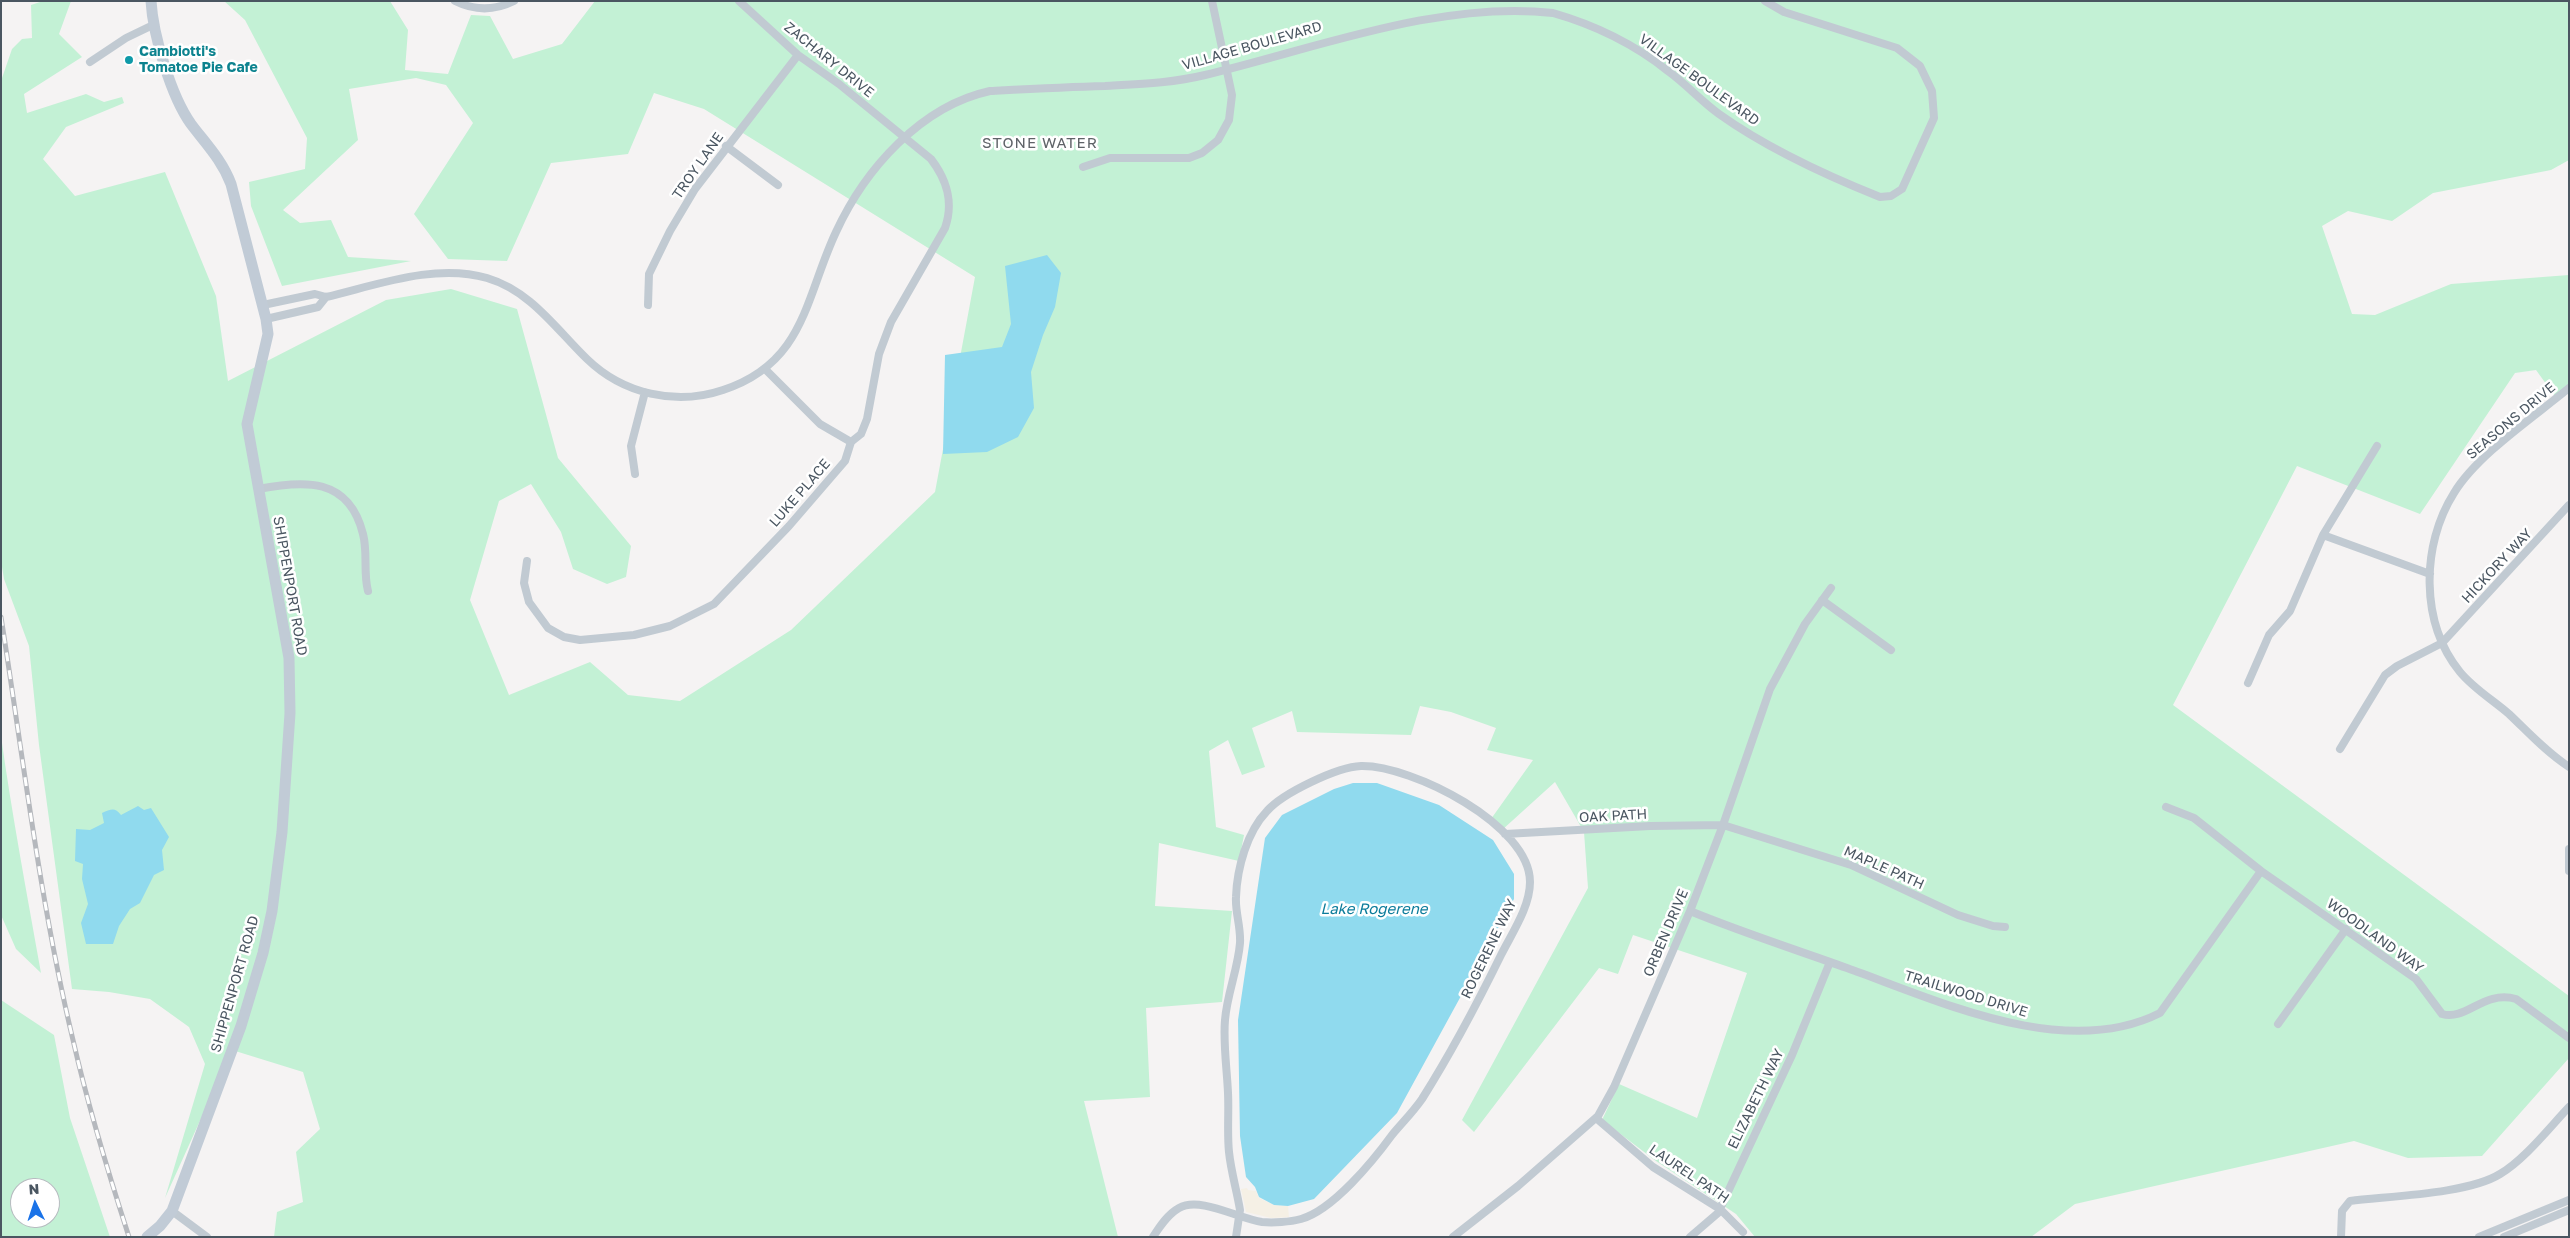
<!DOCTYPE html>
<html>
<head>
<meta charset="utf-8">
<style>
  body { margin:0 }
  #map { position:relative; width:2570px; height:1238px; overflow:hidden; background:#f5f3f3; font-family:"Golos Text",sans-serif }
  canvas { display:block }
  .frame { position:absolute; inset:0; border:2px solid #4a5661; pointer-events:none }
  .north { position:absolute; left:10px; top:1178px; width:50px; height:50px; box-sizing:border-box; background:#fff; border:1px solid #b7bbc0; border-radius:50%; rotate:356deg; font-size:14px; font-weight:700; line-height:20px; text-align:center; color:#4a5661 }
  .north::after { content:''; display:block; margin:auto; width:18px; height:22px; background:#1a73e8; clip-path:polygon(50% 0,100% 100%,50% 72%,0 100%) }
</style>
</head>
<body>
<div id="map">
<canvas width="2570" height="1238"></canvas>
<div class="frame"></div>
<div class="north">N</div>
</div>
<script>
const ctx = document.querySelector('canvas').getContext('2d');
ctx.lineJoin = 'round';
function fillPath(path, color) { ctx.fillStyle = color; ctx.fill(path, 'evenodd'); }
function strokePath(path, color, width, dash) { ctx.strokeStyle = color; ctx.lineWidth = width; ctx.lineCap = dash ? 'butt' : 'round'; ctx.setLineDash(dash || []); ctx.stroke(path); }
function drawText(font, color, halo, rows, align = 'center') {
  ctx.font = font + ' "Golos Text",sans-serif'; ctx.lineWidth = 5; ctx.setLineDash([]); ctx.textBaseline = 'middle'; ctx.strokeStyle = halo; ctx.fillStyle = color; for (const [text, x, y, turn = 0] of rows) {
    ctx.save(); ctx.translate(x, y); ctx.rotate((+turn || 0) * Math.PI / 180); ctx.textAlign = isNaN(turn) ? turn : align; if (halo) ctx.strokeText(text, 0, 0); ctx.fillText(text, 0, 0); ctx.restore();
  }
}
fillPath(new Path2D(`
  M 43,1 L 71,1 L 59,34 L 82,57 L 24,94 L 27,113 L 86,94 L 104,102 L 122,97 L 124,103 L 66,127 L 43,159 L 75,196 L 165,172 L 216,296 L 228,381 L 386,300 L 451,289 L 517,309 L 558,458 L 631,546 L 626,577 L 607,584 L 573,569 L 561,532 L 531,484 L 499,501 L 470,600 L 509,695 L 590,662 L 628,695 L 680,701 L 791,630 L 935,492 L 975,277 L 704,109 L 654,93 L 628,154 L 551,163 L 507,261 L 448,259 L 414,214 L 473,123 L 446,85 L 416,78 L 349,89 L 358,140 L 283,210 L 300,223 L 331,220 L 348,257 L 411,261 L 282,286 L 251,206 L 249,182 L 305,169 L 307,138 L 245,20 L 224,1 L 390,1 L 408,30 L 405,70 L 448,74 L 471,15 L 490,16 L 513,59 L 562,44 L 595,1 L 2569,1 L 2569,160 L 2551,170 L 2433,193 L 2392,221 L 2348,211 L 2322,226 L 2352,314 L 2375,315 L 2451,284 L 2569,275 L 2569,390 L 2557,399 L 2536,370 L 2515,373 L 2420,514 L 2297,466 L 2173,705 L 2569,996 L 2569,1058 L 2482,1156 L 2408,1158 L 2354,1141 L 2075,1204 L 2031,1237 L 1755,1237 L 1736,1214 L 1656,1161 L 1602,1120 L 1619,1084 L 1697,1118 L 1747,973 L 1633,935 L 1618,974 L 1599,968 L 1474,1132 L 1462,1120 L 1588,888 L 1584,832 L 1555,782 L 1502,830 L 1491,819 L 1533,760 L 1487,750 L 1496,728 L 1451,712 L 1420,706 L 1411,735 L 1297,732 L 1292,711 L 1252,728 L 1265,767 L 1242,775 L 1228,740 L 1209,751 L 1216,827 L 1244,835 L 1239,861 L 1159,843 L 1155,906 L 1232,911 L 1222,1002 L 1146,1008 L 1150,1097 L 1084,1101 L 1118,1237 L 274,1237 L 277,1212 L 303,1202 L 296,1152 L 320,1129 L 303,1072 L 232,1050 L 165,1198 L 205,1064 L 189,1027 L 150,999 L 109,992 L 72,989 L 39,745 L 29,646 L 4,579 L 1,561 L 1,81 L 12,49 L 22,39 L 32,38 L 31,5 Z
  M 1,736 C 12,815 27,894 41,973 L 16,949 L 1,915 Z
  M 1,1000 L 54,1035 L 70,1118 L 110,1237 L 1,1237 ZM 20,1188 L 50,1188 L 50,1218 L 20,1218 Z`), '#c3f1d5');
fillPath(new Path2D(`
  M 1247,1188 L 1248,1190 L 1256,1191 L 1259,1198 L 1274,1205 L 1288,1206 L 1289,1217 L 1271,1218 L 1246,1212 L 1241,1189 Z`), '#f5f0e5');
fillPath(new Path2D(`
  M 1047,255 L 1061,273 L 1055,307 L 1043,335 L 1031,372 L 1034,408 L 1018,437 L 987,452 L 943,454 L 945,355 L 1002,347 L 1011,324 L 1005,266 Z
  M 1353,783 L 1377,783 L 1439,805 L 1493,840 L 1514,874 L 1514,899 L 1397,1113 L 1314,1199 L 1288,1206 L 1274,1205 L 1259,1197 L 1255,1187 L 1246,1177 L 1240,1136 L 1238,1020 L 1265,838 L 1282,815 L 1334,789 Z
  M 138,806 L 144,810 L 151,808 L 169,837 L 162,850 L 164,870 L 154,875 L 140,903 L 130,909 L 119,926 L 113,944 L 86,944 L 81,923 L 88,904 L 82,879 L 83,864 L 75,861 L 76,829 L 90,830 L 104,823 L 102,813 C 111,809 115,807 121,815 Z`), '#90daee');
strokePath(new Path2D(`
  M 455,1 C 475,11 494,11 514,1
  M 90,62 L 126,38 L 155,24
  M 726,146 L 778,185
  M 1083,167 L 1110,158 L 1189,158 L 1202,153 L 1218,140 L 1229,120 L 1232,95 L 1212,1
  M 263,305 L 315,294 L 326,297 C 377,285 435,263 487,278 C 531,291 556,329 587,359 C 623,394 676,406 723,390 C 805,363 805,298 836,232 C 865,169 921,106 990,91 C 1029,89 1067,87 1105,86 C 1139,84 1172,83 1205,75 C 1314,49 1440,0 1553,13 C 1595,25 1634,44 1668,71 C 1686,84 1701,101 1719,114 C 1768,149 1825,175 1880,197 L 1891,196 L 1902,189 L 1934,118 L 1932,91 L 1920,66 L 1897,48 L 1784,12 L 1765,1
  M 648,305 L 649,274 L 670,231 L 695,189 L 798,55
  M 266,319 L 318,307 L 326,297
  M 765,369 L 820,424 L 851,442
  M 2569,388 C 2534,417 2477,455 2454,493 C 2421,545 2420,623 2460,672 C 2474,689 2493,700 2509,714 C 2528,732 2546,752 2569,767
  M 635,474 L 631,446 L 645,392
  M 258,489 C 304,480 349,477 363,534 C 368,553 363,572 368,591
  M 2323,535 L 2430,574
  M 527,561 L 524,583 L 529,602 L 548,628 L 564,637 L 580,640 L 634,635 L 670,626 L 714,604 L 789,526 L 845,461 L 851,442 L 861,434 L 867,419 L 879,354 L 891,322 L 945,228 C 954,202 947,180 931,159 L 839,84 L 798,55 L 739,1
  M 1822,600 L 1891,650
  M 2248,683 L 2269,635 L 2290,611 L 2323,535 L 2377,446
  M 2340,749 L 2385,675 L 2397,666 L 2442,643 L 2569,505
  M 2166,807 L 2194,818 L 2261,871 L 2416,979 L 2442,1014 C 2467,1021 2483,990 2516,999 L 2569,1038
  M 1505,834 L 1650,826 L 1723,825 L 1851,865 L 1958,915 L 1993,926 L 2005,927
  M 2569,849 L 2569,871
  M 1690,911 C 1741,932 1794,949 1847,968 C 1939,1001 2065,1061 2160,1013 L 2261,871
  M 2278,1024 L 2346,929
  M 1596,1118 L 1653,1167 L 1720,1209 L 1743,1232
  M 172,1211 L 207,1237
  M 1153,1237 C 1160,1226 1168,1214 1179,1208 C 1200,1196 1239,1219 1262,1222 C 1273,1223 1290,1222 1301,1219 C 1333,1210 1373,1161 1392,1135 C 1402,1123 1413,1112 1422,1099 C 1451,1053 1477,1004 1501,955 C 1512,933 1530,907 1530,882 C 1530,825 1412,765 1361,766 C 1337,767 1283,793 1267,811 C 1247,832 1237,868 1236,897 C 1235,912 1241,927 1240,943 C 1238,969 1227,994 1225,1020 C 1223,1044 1227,1069 1228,1093 C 1229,1112 1227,1133 1229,1152 C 1231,1172 1237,1191 1240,1210 L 1236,1237
  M 1453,1237 L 1518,1186 L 1598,1116 L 1614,1087 L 1690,911 L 1723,825 L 1770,689 L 1805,624 L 1831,588
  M 1690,1237 L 1718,1213 L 1792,1055 L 1830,962
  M 2341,1237 L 2342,1211 L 2350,1201 C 2390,1196 2468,1194 2500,1174 C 2525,1159 2549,1128 2569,1107
  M 2479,1237 L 2569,1200
  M 2504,1237 L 2569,1210`), '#c1cad2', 8);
strokePath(new Path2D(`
  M 147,1237 L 160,1226 L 172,1211 L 241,1026 L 263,953 L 272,911 L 282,832 L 290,713 L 289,658 L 247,424 L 268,334 L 266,319 L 231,184 C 222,160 206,144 191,124 C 171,96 153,35 151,1`), '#c1cbd6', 11);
const rail = new Path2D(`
  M 1,617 C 23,757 40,902 73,1040 C 88,1106 108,1172 129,1237`);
strokePath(rail, '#b5b8bd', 5);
strokePath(rail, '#fff', 3, [9]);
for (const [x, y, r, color] of [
  [129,60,5,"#0f9aa8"]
]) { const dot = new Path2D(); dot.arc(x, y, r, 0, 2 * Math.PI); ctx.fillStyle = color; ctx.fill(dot); strokePath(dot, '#fff', 2); }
drawText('14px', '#4a5661', '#fff', [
  ["VILLAGE BOULEVARD",1252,46,-16],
  ["ZACHARY DRIVE",829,60,39],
  ["VILLAGE BOULEVARD",1699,80,36],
  ["TROY LANE",698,166,-55],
  ["SEASONS DRIVE",2511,421,-40],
  ["LUKE PLACE",800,493,-49],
  ["HICKORY WAY",2497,566,-47],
  ["SHIPPENPORT ROAD",290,586,80],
  ["OAK PATH",1613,816,-3],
  ["MAPLE PATH",1884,868,24],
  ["ORBEN DRIVE",1666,933,-67],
  ["WOODLAND WAY",2375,936,36],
  ["ROGERENE WAY",1489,949,-64],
  ["SHIPPENPORT ROAD",235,984,-74],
  ["TRAILWOOD DRIVE",1966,994,17],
  ["ELIZABETH WAY",1756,1099,-64],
  ["LAUREL PATH",1689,1174,34]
]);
drawText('bold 14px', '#0d838f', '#fff', [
  ["Cambiotti's",139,52],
  ["Tomatoe Pie Cafe",139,68]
], 'left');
ctx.letterSpacing = '1px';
drawText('15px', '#5f6368', '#fff', [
  ["STONE WATER",1040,143]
]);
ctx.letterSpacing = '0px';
drawText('italic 15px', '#0c7c9b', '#fff', [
  ["Lake Rogerene",1374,909]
]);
</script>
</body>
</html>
